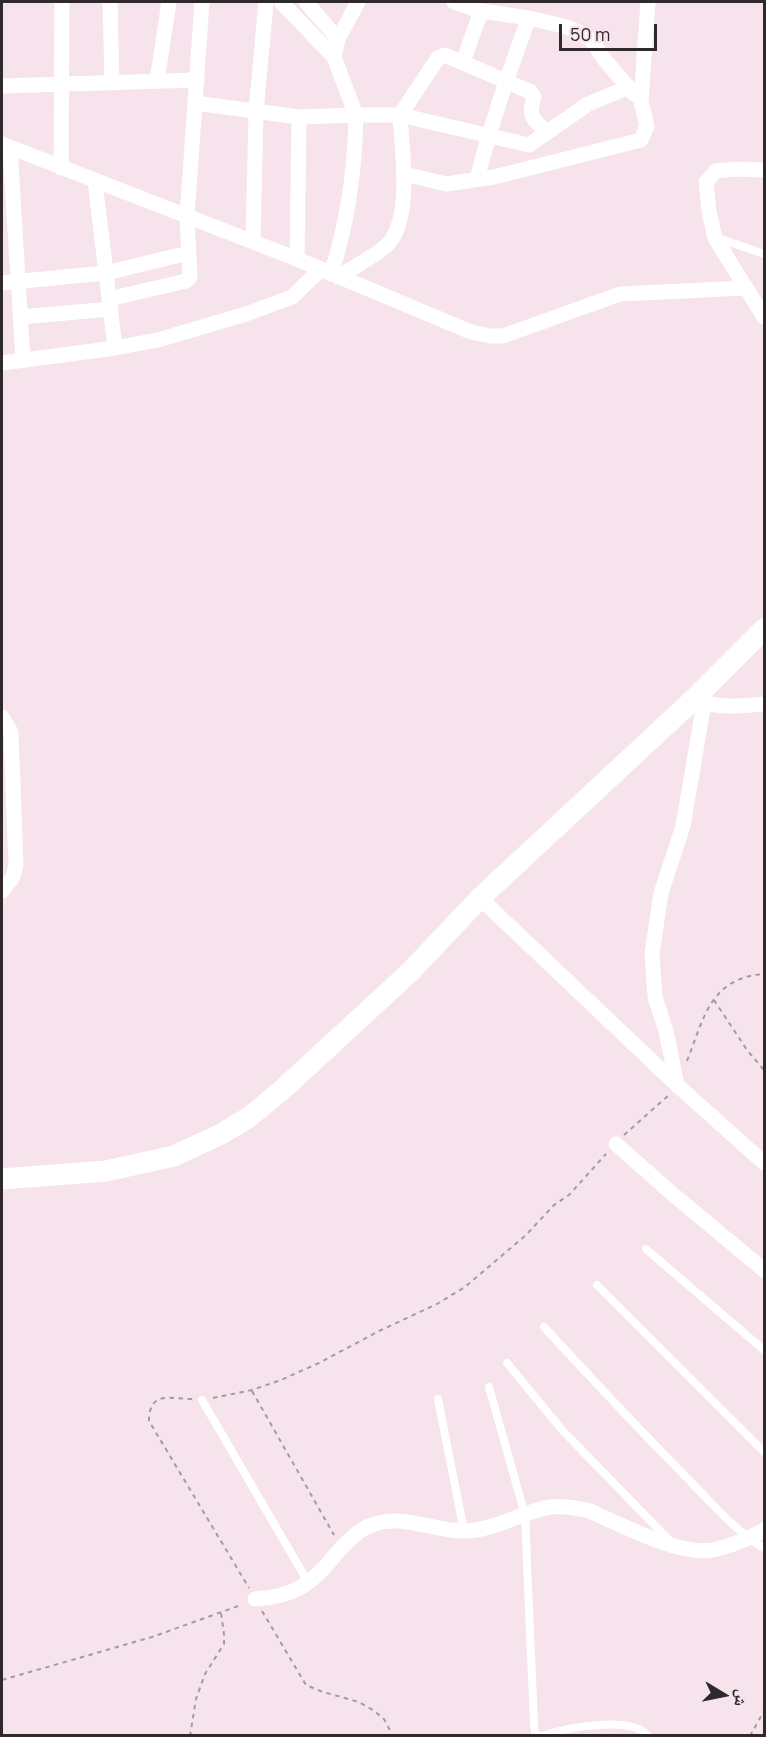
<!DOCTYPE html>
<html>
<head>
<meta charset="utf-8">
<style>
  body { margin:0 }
  #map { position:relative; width:766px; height:1737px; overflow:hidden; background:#f6e3ec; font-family:Manrope,"Noto Naskh Arabic",sans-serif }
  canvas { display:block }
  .frame { position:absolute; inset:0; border:3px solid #2f282c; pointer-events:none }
  .north { position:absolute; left:694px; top:1665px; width:60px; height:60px; -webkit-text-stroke:4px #f6e3ec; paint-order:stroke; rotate:100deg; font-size:16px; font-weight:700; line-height:24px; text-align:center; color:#2f282c }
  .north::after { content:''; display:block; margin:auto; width:21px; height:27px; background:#2f282c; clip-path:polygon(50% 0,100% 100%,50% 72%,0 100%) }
  .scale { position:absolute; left:559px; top:24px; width:98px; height:27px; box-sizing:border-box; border:3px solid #2f282c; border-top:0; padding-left:8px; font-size:18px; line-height:21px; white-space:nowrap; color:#2f282c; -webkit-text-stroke:4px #f6e3ec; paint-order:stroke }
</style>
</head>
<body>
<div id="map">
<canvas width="766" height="1737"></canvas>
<div class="frame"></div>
<div class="north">ش</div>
<div class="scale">50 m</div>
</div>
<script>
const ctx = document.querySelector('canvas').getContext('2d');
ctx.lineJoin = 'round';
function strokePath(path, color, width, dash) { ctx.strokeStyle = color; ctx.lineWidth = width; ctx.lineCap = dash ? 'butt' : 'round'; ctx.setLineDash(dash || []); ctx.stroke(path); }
strokePath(new Path2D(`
  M 714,1000 L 747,1050 L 764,1070
  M 687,1061 C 704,1018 710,978 764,974
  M 624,1135 L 669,1095
  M 252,1391 L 334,1535
  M 213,1398 L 252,1390 L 281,1380 L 319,1363 L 379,1331 L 437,1304 L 465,1287 L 526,1235 L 554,1205 L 569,1195 L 606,1154
  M 192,1399 C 171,1399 149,1390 149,1421 L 249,1588
  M 262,1611 L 306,1685 L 323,1692 L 359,1702 L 373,1710 L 384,1719 L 393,1736
  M 2,1680 L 152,1637 L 241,1605
  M 190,1736 L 196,1699 L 205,1674 L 224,1644 L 224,1634 L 221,1613
  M 750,1736 L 764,1711`), '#a799a0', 2, [4.5, 4.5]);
strokePath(new Path2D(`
  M 718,238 L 764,254
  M 646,1249 L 764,1350
  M 597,1285 L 764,1452
  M 544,1327 C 591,1378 638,1428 686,1477 C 711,1502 735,1531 764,1548
  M 507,1363 L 563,1431 L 670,1541
  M 489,1387 L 525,1515 L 534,1725 L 536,1736
  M 438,1399 L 464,1531
  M 202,1400 L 308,1582
  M 541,1736 C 565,1728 631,1715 648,1736`), '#fff', 8);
strokePath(new Path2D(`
  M 110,2 L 112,83
  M 281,2 L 334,57 L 356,115 L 400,115 C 402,149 412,216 389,243 C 379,254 352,268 338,277
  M 306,2 L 338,39 L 334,57
  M 454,2 L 481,11 L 529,18 L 567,27 L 583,34 L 592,41 L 604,59 L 634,94
  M 338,39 L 358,2
  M 463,62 L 481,11
  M 157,81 L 169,2
  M 2,86 L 197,80
  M 195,103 L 299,117 L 356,115 C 355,169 348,222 331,274
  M 547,132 C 532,118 528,117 534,97 L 531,92 L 445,55 L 438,58 L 400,115 L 529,145 L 588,104 L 627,88
  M 2,144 L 297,259 L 471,332 L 490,336 L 503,336 L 620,294 L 746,288 L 764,317
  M 10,148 L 23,360
  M 61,168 L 62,2
  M 405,174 L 446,184 L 494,177 L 641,140 L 647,126 L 641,101 L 648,2
  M 477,179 C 491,124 509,71 529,18
  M 253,242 L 256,112 L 266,2
  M 297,259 L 299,117
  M 2,283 L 106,273 L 188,253
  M 746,288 L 715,238 L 709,211 L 706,182 L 716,171 L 736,169 L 764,170
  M 109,299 L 186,281 L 190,277 L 187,217 L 202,2
  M 21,317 L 111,309
  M 115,348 L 158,340 L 246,314 L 292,297 L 320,270
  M 2,363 L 115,348 L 95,181
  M 697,700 C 718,709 742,706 764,704
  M 2,717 L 11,732 L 16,865 L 13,877 L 2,891
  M 480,898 L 677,1085 L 764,1163
  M 677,1085 L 666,1031 L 655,997 L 652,954 L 661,893 L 683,826 L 704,703
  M 616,1144 L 669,1191 L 764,1270
  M 255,1599 C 294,1597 312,1584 336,1554 C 344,1545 356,1532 367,1527 C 400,1511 432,1532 466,1531 C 496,1530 521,1512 550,1507 C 562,1505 575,1508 587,1510 C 621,1524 677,1556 713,1550 C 731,1546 748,1539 764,1530`), '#fff', 15);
strokePath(new Path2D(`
  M 2,1179 L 106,1171 L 174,1156 L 221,1134 L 248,1118 L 282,1090 L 410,972 L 480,898 L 694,699 L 764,629`), '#fff', 21);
</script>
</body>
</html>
